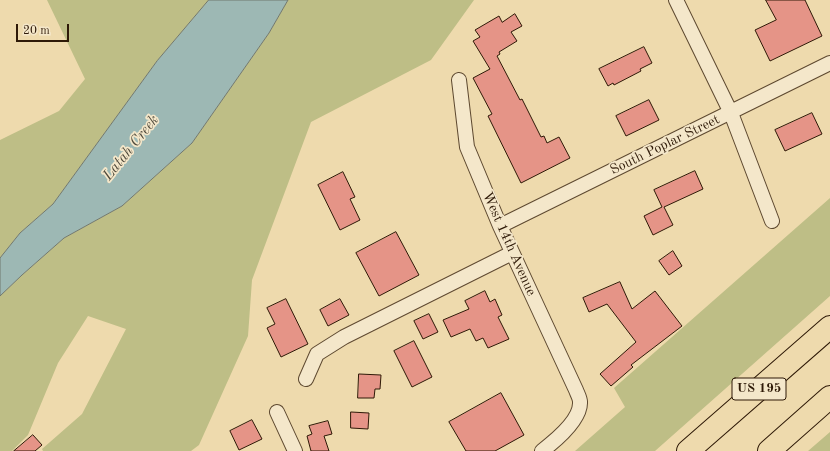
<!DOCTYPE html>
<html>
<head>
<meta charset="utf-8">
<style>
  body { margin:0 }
  #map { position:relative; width:830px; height:451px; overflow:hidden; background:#eedaad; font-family:"Old Standard TT",serif }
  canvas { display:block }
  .scale { position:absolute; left:16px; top:24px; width:53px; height:18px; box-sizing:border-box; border:2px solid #2e1907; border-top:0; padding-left:5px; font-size:12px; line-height:14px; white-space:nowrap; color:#2e1907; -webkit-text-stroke:3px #f4e7ca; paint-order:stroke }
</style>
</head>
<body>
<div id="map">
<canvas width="830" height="451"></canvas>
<div class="scale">20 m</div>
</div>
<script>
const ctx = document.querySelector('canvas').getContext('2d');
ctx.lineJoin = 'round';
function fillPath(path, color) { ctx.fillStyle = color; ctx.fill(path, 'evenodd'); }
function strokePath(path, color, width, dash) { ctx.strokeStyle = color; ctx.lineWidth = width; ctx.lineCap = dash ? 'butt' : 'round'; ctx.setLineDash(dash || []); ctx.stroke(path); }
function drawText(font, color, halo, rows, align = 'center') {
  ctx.font = font + ' "Old Standard TT",serif'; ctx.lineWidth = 3.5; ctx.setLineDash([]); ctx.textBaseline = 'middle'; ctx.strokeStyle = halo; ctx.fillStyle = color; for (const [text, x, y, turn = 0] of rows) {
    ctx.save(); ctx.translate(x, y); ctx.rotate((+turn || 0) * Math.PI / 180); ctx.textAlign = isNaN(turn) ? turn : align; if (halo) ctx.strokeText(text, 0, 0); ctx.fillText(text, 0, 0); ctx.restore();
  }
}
fillPath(new Path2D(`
  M 47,0 L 209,0 L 157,61 L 53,204 L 20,233 L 0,258 L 0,140 L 59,111 L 85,79 Z
  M 288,0 L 474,0 L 431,60 L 311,122 L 252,280 L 248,336 L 199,445 L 191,451 L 43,451 L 42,449 L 82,414 L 126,329 L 88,316 L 58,363 L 28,435 L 12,451 L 0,451 L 0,296 L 22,275 L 64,238 L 122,206 L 192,143 L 269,33 Z
  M 830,198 L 830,296 L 655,451 L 575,451 L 625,407 L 614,388 Z
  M 830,432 L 830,451 L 808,451 Z`), '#bebe86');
const water = new Path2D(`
  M 209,0 L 288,0 L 269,33 L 192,143 L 122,206 L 64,238 L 22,275 L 0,296 L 0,258 L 20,233 L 53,204 L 157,61 Z`);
fillPath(water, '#9db8b4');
strokePath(water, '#71786f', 1);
const building = new Path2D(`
  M 766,0 L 805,0 L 822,36 L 770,61 L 755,30 L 776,20 Z
  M 515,14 L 522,26 L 511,32 L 517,41 L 499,52 L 500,54 L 497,56 L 520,100 L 522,99 L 541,137 L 544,136 L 547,143 L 559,137 L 570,158 L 521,183 L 488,116 L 492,114 L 473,78 L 490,69 L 473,41 L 480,37 L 475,30 L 499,16 L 502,22 Z
  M 644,47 L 652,63 L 640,69 L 641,71 L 614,85 L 613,83 L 608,86 L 599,69 Z
  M 649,100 L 659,120 L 626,136 L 616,116 Z
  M 812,113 L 822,134 L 785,151 L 775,130 Z
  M 695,171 L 703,189 L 664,207 L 673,225 L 653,235 L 644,216 L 662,207 L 654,190 Z
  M 343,172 L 355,197 L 350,199 L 360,220 L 340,230 L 318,185 Z
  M 396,232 L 419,275 L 379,296 L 356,253 Z
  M 673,251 L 682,266 L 669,275 L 659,261 Z
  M 620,282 L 632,309 L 655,291 L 682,326 L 631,365 L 633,367 L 611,386 L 600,374 L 636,342 L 607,304 L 589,312 L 583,298 Z
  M 485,291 L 490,302 L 495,299 L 502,315 L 498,317 L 509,339 L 488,348 L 483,338 L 476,341 L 470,329 L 451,337 L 443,320 L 469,309 L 465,301 Z
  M 286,299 L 308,344 L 281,357 L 267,328 L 275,324 L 267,308 Z
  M 340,299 L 349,315 L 328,326 L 320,310 Z
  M 429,314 L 438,332 L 423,339 L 414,321 Z
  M 414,341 L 432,377 L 412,387 L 394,351 Z
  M 359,374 L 381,375 L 380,389 L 375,389 L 374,398 L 358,398 Z
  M 501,393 L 524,435 L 495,451 L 466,451 L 449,422 Z
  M 351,412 L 369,413 L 368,429 L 351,428 Z
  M 252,420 L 262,439 L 239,450 L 230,431 Z
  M 328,421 L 332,434 L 324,436 L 329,451 L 311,451 L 307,436 L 312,434 L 309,426 Z
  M 33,435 L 42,445 L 35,451 L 14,451 Z`);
fillPath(building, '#e59487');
strokePath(building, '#2e1907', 1);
const minor = new Path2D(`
  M 676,0 L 731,113 L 772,221
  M 459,80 L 467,147 L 500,226 L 576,390 C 577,393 580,398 580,402 C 581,420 555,441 542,451
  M 500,226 L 830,63
  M 306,379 L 317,354 L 344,337 L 512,253
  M 277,412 L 295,451`);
const motorway = new Path2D(`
  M 688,451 L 830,327
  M 769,451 L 830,397`);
strokePath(minor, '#5e4930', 16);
strokePath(motorway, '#2e1907', 24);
strokePath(minor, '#f4e7ca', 14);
strokePath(motorway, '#eedaad', 22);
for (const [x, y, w] of [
  [759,389,54]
]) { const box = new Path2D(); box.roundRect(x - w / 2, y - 11, w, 22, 3); ctx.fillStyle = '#f4e7ca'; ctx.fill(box); strokePath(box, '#2e1907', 1); }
drawText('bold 13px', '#2e1907', null, [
  ["US 195",759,389]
]);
drawText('14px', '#2e1907', '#f4e7ca', [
  ["South Poplar Street",665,145,-26],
  ["West 14th Avenue",509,244,66]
]);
drawText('italic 15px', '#4f493b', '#f4e7ca', [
  ["Latah Creek",131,148,-51]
]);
</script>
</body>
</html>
